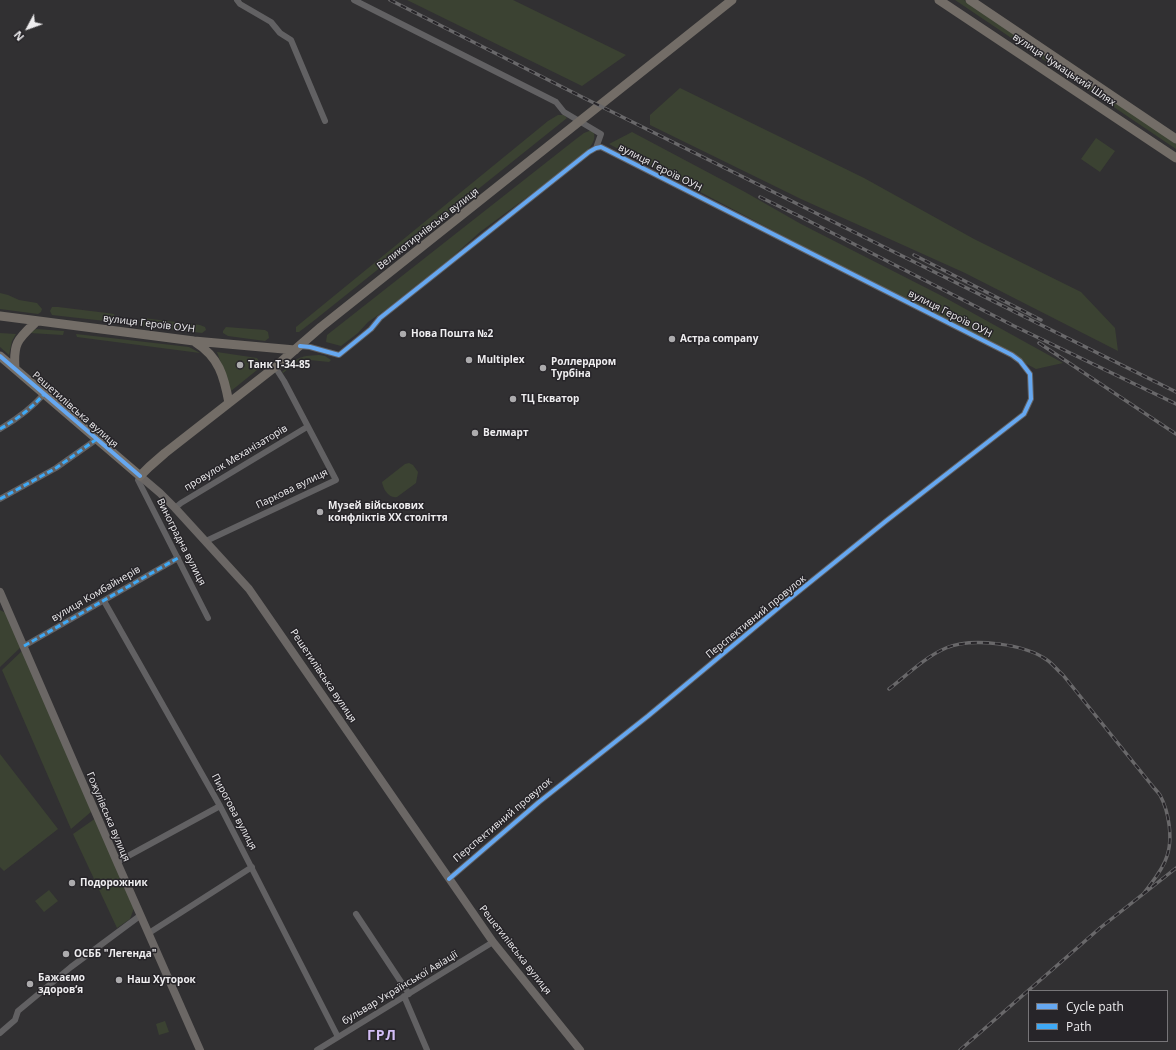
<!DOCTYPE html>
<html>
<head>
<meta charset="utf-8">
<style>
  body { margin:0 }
  #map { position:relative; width:1176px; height:1050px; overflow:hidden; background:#313032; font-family:"Open Sans",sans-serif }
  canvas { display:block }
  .legend { position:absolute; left:1028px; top:990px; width:140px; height:52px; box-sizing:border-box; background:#272529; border:1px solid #777578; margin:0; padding:5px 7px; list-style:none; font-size:12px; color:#eeedef }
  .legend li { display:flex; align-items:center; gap:8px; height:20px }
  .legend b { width:20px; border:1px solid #777578 }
  .north { position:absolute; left:8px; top:8px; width:40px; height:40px; -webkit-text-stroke:3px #272529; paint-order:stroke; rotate:229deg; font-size:11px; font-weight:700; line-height:16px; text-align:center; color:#eeedef }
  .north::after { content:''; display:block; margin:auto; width:14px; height:18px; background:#eeedef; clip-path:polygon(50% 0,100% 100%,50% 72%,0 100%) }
</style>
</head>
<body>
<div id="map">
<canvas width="1176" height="1050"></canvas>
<ul class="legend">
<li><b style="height:5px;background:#66a8f1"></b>Cycle path</li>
<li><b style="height:5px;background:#3fa9f5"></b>Path</li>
</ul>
<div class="north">N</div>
</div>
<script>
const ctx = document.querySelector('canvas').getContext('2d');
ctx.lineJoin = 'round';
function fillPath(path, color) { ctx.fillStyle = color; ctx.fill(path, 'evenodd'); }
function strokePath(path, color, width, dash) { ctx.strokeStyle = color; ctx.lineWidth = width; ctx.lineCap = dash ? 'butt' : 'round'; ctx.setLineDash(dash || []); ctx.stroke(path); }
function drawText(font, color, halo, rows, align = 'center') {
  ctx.font = font + ' "Open Sans",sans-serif'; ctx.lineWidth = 3; ctx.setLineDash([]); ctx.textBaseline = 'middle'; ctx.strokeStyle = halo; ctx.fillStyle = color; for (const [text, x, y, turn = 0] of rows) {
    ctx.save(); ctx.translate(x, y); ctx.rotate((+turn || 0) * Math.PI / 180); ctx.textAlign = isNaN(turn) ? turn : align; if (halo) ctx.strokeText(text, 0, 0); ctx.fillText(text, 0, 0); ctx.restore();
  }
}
fillPath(new Path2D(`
  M 407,0 L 513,0 L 626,55 L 582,86 Z
  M 955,0 L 964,0 L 1176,143 L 1176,149 Z
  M 680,88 L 864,178 L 974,239 L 1081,292 L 1115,328 L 1118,351 L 965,273 L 801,199 L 650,125 L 650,115 Z
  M 558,115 L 564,115 L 567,118 L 316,319 L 299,332 L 296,332 L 296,327 L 548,121 Z
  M 592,130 C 599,139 589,148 584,155 L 480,232 L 451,258 L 384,311 L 368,322 L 358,333 L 341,346 L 326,342 L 327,335 L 576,139 L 584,133 Z
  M 632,132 L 745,192 L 801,224 L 942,296 L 1063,363 L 1036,369 L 609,144 Z
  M 1096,138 L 1115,151 L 1100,172 L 1081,159 Z
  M 0,293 L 8,295 L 19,300 L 37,303 L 42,309 L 41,312 L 38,314 L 0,309 Z
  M 52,307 L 58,307 L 107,313 L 114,314 L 116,320 L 114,322 L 52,315 L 50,311 Z
  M 143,318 L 200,325 L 205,327 L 206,330 L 202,333 L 142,326 L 139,322 L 141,319 Z
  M 226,327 L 265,330 L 268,332 L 269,338 L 265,341 L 228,336 L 223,333 L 223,331 Z
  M 36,329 L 64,331 L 63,335 L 30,333 Z
  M 0,333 L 16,334 L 12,341 L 9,355 L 0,347 Z
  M 76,334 L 189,347 L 200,353 L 77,337 Z
  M 217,352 L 257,358 L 262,366 L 231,391 Z
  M 319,355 L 325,356 L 331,360 L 329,362 L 300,359 L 283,373 L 282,372 C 298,358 297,356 319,355 Z
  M 409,463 L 413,465 L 418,472 L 416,483 L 397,497 C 389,499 383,489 382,482 L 405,464 Z
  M 0,610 L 6,613 L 21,647 L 0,667 Z
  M 23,650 L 92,811 L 71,829 L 2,670 Z
  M 0,754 L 58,829 L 4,871 L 0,867 Z
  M 96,818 L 134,908 L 130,919 L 117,928 L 73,834 Z
  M 49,890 L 58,901 L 44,912 L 35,901 Z
  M 165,1021 L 169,1032 L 159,1035 L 156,1024 Z`), '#3b4232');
strokePath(new Path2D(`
  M 237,0 L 240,4 L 271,22 L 280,33 L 291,40 L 325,121
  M 354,0 L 556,102 L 564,112 L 601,134 L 596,148
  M 300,346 L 310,347 L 339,355 L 371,329 L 380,318 L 589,152 L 596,148 L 601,147 L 1012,355 L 1020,361 L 1030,374 L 1031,399 L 1024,414 L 886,521 L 783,604 L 648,716 L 539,802 L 449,879
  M 0,429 C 17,419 31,409 44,394
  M 140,476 L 138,480 L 208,618
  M 0,499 L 56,468 L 97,439
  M 175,508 L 181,503 L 307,427
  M 206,541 L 336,480 L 284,381 L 275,367
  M 104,601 L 220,806 L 338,1037
  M 24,646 L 178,558
  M 117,862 L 220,806
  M 356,914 L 409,994
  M 149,933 L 252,867
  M 404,996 L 427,1050
  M 0,1033 L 15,1020 L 18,1011 L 71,967 L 141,915
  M 317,1050 L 493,942`), '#626163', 6);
strokePath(new Path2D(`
  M 140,476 L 160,493 L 175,508 L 249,589 L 493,942 L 580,1050
  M 0,592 L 117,862 L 200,1050`), '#6b6765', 8);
strokePath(new Path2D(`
  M 939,0 L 1176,158
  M 970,0 L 1176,139
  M 0,316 L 194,341 L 295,350
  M 195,342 C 219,357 224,376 229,403
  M 0,356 L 140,476 L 149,467 L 165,453 L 275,367 L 321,327 L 732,0
  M 15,369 C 13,342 18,339 37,321`), '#736d67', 9);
const rail = new Path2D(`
  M 390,0 L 580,96 L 1176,392
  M 760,197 L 803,218 L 1014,326 L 1176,404
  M 914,255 L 1041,320
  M 1039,343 L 1176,434
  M 889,689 C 907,675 925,657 946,648 C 972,637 1025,644 1047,660 C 1053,664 1058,671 1063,675 L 1150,783 C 1153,787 1157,791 1160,795 C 1169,812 1173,838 1167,856 C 1163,870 1152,882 1144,893
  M 960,1050 L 1100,928 L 1176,868`);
strokePath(rail, '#69686a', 3.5);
strokePath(rail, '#272529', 2, [6]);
strokePath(new Path2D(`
  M 0,429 C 17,419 31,409 44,394
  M 0,499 L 56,468 L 97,439
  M 24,646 L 178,558`), '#3fa9f5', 3, [6, 3]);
strokePath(new Path2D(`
  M 300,346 L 310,347 L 339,355 L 371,329 L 380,318 L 589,152 L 596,148 L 601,147 L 1012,355 L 1020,361 L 1030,374 L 1031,399 L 1024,414 L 886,521 L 783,604 L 648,716 L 539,802 L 449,879
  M 0,356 L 140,476`), '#66a8f1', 4);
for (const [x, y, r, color] of [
  [403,334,4,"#acabad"],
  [672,339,4,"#acabad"],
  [469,360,4,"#acabad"],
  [240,365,4,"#acabad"],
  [543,368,4,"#acabad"],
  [513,399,4,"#acabad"],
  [475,433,4,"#acabad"],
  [320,512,4,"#acabad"],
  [72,883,4,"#acabad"],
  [66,954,4,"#acabad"],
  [119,980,4,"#acabad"],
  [30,984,4,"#acabad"]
]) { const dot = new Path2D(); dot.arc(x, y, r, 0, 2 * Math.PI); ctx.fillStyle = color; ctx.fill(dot); strokePath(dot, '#272529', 1.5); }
drawText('10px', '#eeedef', '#272529', [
  ["вулиця Чумацький Шлях",1064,70,34],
  ["вулиця Героїв ОУН",660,168,27],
  ["Великотирнівська вулиця",428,229,-38],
  ["вулиця Героїв ОУН",950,314,27],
  ["вулиця Героїв ОУН",149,324,7],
  ["Решетилівська вулиця",75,410,41],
  ["провулок Механізаторів",236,458,-31],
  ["Паркова вулиця",292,489,-26],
  ["Виноградна вулиця",181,542,63],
  ["вулиця Комбайнерів",96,594,-30],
  ["Перспективний провулок",756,617,-39],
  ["Решетилівська вулиця",323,676,56],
  ["Пирогова вулиця",234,812,62],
  ["Гожулівська вулиця",108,817,67],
  ["Перспективний провулок",503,820,-40],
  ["Решетилівська вулиця",515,950,52],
  ["бульвар Української Авіації",400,988,-31]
]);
drawText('bold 10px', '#eeedef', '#272529', [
  ["Нова Пошта №2",411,334],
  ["Астра company",680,339],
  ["Multiplex",477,360],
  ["Роллердром",551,362],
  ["Турбіна",551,374],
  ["Танк Т-34-85",248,365],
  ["ТЦ Екватор",521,399],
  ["Велмарт",483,433],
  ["Музей військових",328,506],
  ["конфліктів ХХ століття",328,518],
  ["Подорожник",80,883],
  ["ОСББ \"Легенда\"",74,954],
  ["Бажаємо",38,978],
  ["здоровʼя",38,990],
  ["Наш Хуторок",127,980]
], 'left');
ctx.letterSpacing = '1px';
drawText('bold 14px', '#d3bef6', '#272529', [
  ["ГРЛ",382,1036]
]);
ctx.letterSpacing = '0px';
</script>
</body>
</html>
